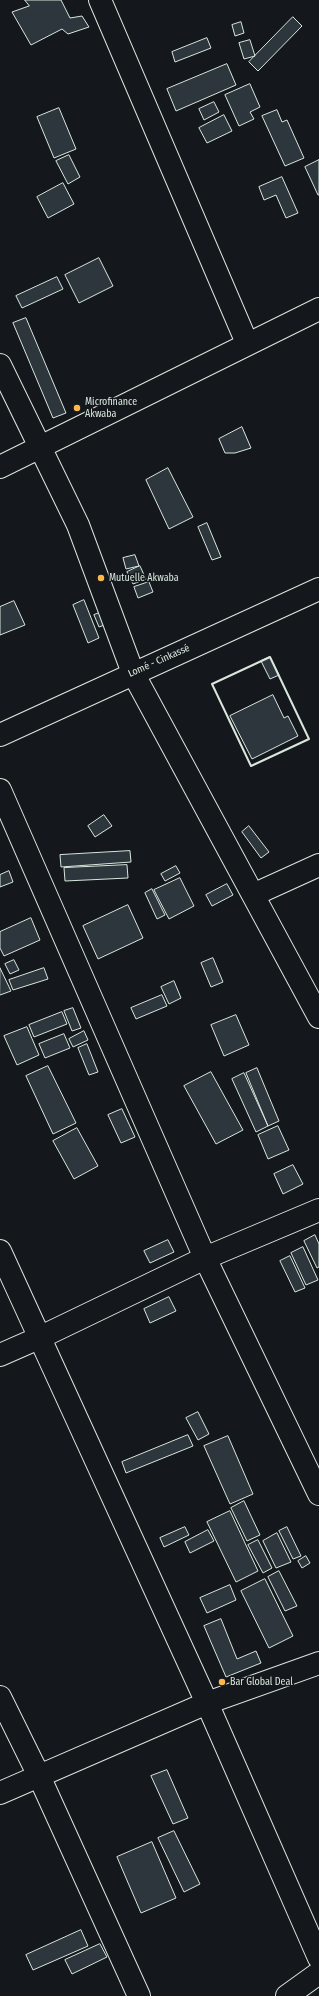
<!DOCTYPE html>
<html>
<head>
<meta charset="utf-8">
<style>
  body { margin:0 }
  canvas { display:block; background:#14181c }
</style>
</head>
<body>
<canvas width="319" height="1996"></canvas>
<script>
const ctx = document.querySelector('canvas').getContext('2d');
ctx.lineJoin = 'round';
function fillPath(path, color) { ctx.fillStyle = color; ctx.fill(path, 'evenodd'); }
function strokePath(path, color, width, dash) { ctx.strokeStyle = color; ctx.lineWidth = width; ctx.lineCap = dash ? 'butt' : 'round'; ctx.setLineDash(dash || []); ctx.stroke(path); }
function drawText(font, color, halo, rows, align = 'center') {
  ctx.font = font + ' "Fira Sans Condensed",sans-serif'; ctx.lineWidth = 3; ctx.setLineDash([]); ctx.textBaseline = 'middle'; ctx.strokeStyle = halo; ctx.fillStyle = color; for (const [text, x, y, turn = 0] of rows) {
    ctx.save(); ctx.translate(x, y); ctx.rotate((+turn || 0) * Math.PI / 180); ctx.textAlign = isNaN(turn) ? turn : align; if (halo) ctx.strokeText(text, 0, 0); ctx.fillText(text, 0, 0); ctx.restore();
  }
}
const building = new Path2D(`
  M 25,0 L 61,0 L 70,18 L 82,16 L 89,27 L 68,34 L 62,29 L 31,45 L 12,12 L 29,6 Z
  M 293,17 L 302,26 L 258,71 L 249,62 Z
  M 241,22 L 244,33 L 235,36 L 232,25 Z
  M 207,38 L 211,48 L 175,62 L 172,52 Z
  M 250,40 L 255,56 L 244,59 L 239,43 Z
  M 227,64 L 236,85 L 176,111 L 167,89 Z
  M 250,84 L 260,107 L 250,112 L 254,119 L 239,126 L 225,95 Z
  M 214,102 L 219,112 L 204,120 L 199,109 Z
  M 59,108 L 76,149 L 54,158 L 37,117 Z
  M 277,110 L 282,122 L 287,120 L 304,158 L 285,166 L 262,116 Z
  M 224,115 L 232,131 L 207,143 L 199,128 Z
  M 69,155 L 80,177 L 68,184 L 56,161 Z
  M 319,160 L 319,195 L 318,195 L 305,167 Z
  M 282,177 L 298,213 L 286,218 L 276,195 L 264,200 L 259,187 Z
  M 63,183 L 74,204 L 48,218 L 37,197 Z
  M 99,258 L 113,286 L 79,303 L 65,275 Z
  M 57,277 L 63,289 L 22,308 L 16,296 Z
  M 26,318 L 66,413 L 53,418 L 13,323 Z
  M 242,427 L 251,448 L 235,453 L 225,453 L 219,439 Z
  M 168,468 L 193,517 L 169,529 L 146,480 Z
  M 207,523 L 221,557 L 212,560 L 198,527 Z
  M 135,555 L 139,566 L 126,569 L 123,558 Z
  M 140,566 L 146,579 L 133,584 L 127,572 Z
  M 149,582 L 153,592 L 138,598 L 134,587 Z
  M 84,600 L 99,638 L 88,643 L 73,605 Z
  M 14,601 L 25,625 L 0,635 L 0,607 Z
  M 102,612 L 107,624 L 99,627 L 94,615 Z
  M 270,657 L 279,675 L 270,679 L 261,661 Z
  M 273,695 L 284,718 L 288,716 L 298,736 L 252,759 L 230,716 Z
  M 104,815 L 112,826 L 95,837 L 88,826 Z
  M 249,826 L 269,852 L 261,858 L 242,832 Z
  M 130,851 L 131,862 L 61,867 L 60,855 Z
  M 127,865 L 128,878 L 65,881 L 64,868 Z
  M 176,866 L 180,873 L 165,881 L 161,874 Z
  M 9,871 L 13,882 L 0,887 L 0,875 Z
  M 180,878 L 194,906 L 169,919 L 154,890 Z
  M 227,884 L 233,895 L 212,906 L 206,895 Z
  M 152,889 L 165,915 L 157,919 L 145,893 Z
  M 128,905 L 143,938 L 98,959 L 83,926 Z
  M 31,918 L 40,940 L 4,956 L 0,948 L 0,932 Z
  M 213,958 L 223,982 L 211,987 L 201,963 Z
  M 14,960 L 19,970 L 10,974 L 5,964 Z
  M 0,968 L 11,991 L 0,995 Z
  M 44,968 L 48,979 L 13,990 L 9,980 Z
  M 174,981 L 181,998 L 169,1004 L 161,987 Z
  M 162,995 L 167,1006 L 136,1019 L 131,1008 Z
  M 73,1008 L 81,1028 L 72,1031 L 64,1011 Z
  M 62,1012 L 67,1024 L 34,1037 L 29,1025 Z
  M 236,1015 L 249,1045 L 224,1056 L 211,1025 Z
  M 27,1027 L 39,1055 L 17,1065 L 4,1036 Z
  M 84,1031 L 88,1040 L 73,1047 L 69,1039 Z
  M 64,1034 L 70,1048 L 45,1058 L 39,1044 Z
  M 87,1044 L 98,1072 L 89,1075 L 78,1048 Z
  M 48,1066 L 76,1123 L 53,1134 L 26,1076 Z
  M 257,1068 L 279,1121 L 268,1126 L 246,1073 Z
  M 211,1072 L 243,1130 L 216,1144 L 184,1086 Z
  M 244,1073 L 268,1126 L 256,1132 L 232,1079 Z
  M 122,1109 L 135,1137 L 121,1143 L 108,1115 Z
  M 278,1126 L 289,1150 L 268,1159 L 258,1135 Z
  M 77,1128 L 98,1166 L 74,1179 L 53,1141 Z
  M 293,1165 L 303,1184 L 283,1194 L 274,1174 Z
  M 315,1235 L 319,1244 L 319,1267 L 317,1268 L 304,1241 Z
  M 168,1240 L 174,1252 L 150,1263 L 144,1251 Z
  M 303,1247 L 318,1280 L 306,1285 L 291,1253 Z
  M 290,1256 L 305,1288 L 295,1292 L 280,1261 Z
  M 169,1297 L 176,1311 L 150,1323 L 144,1309 Z
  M 198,1412 L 209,1434 L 198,1440 L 186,1418 Z
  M 188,1435 L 193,1446 L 126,1473 L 122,1462 Z
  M 228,1436 L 253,1494 L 230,1504 L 204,1446 Z
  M 244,1501 L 260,1535 L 247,1541 L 231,1508 Z
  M 230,1511 L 258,1571 L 236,1582 L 207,1522 Z
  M 185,1527 L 189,1535 L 164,1547 L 160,1538 Z
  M 287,1527 L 301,1556 L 293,1559 L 279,1531 Z
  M 208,1530 L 214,1541 L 190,1553 L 185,1542 Z
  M 277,1533 L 291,1562 L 276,1568 L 263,1541 Z
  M 258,1540 L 272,1568 L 263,1573 L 248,1545 Z
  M 306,1556 L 310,1563 L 302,1568 L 298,1561 Z
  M 279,1571 L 297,1606 L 285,1611 L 268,1577 Z
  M 265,1579 L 293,1636 L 269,1648 L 241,1591 Z
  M 230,1585 L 236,1600 L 207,1613 L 200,1598 Z
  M 221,1619 L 237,1659 L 256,1651 L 261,1663 L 226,1677 L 204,1626 Z
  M 167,1770 L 188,1818 L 173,1824 L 151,1776 Z
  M 174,1831 L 200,1884 L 184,1892 L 158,1838 Z
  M 152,1842 L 176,1898 L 141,1913 L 117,1857 Z
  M 81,1930 L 88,1946 L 33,1970 L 26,1955 Z
  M 100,1944 L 107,1957 L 72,1974 L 65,1960 Z`);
fillPath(building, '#2c363c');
strokePath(building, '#d8e6dc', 1);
const minor = new Path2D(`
  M 100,0 L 247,343
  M 0,365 L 78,525 L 133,673 L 319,1017
  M 0,467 L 319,309
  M 0,790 L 205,1258 L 319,1494
  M 253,895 L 319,865
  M 0,1251 L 207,1703 L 319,1958
  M 0,1355 L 41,1337 L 205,1258 L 319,1210
  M 0,1697 L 39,1776 L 139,1996
  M 0,1793 L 207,1703 L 319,1663
  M 287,1996 L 319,1973`);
const highway = new Path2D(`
  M 0,735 L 319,589`);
strokePath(minor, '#d8e6dc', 24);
strokePath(highway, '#d8e6dc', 24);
strokePath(minor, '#14181c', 22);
strokePath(highway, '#14181c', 22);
strokePath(new Path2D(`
  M 270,657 L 309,739 L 251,766 L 212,684 Z`), '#d8e6dc', 2);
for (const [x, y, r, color] of [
  [77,408,4,"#ffb74d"],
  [101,578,4,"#ffb74d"],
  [222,1682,4,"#ffb74d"]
]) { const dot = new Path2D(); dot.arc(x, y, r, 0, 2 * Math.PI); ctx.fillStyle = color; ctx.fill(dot); strokePath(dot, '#14181c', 1.5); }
drawText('10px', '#d8e6dc', '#14181c', [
  ["Microfinance",85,402],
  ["Akwaba",85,414],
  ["Mutuelle Akwaba",109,578],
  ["Bar Global Deal",230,1682]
], 'left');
drawText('10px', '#d8e6dc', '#14181c', [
  ["Lomé - Cinkassé",159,661,-24]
]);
</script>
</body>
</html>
